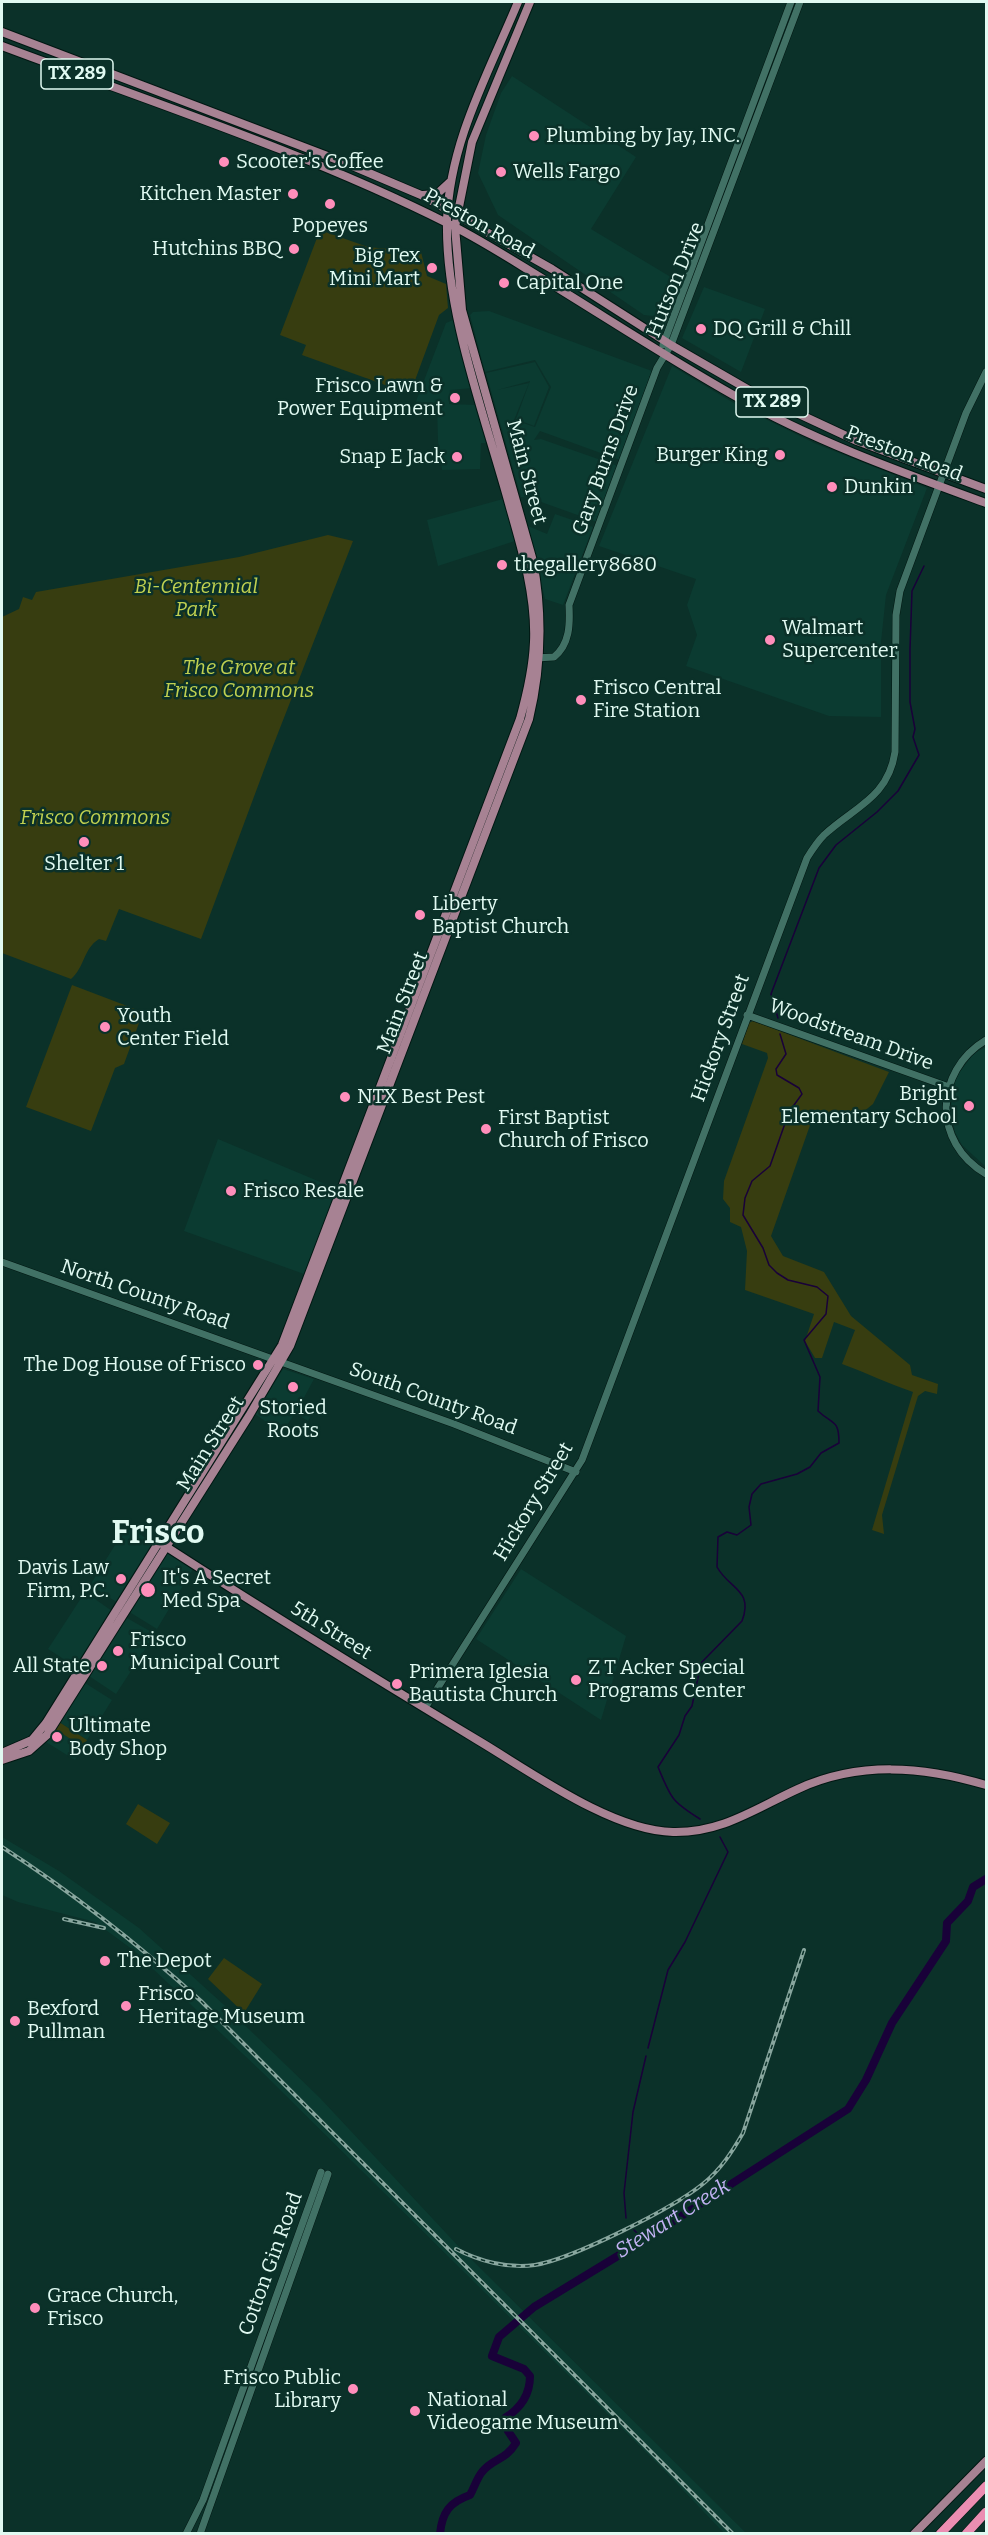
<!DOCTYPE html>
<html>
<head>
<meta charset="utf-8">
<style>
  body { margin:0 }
  #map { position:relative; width:988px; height:2535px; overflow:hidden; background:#0b3129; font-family:Bitter,serif }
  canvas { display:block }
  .frame { position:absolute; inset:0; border:3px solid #e1faf2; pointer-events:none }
</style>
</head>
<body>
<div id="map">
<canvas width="988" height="2535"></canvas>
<div class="frame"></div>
</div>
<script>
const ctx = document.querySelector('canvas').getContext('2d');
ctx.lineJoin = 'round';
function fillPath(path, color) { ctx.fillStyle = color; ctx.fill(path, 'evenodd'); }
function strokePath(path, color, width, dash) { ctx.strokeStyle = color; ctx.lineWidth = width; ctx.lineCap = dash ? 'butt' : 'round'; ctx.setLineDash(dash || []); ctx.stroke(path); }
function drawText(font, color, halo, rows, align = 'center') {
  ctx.font = font + ' Bitter,serif'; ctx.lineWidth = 5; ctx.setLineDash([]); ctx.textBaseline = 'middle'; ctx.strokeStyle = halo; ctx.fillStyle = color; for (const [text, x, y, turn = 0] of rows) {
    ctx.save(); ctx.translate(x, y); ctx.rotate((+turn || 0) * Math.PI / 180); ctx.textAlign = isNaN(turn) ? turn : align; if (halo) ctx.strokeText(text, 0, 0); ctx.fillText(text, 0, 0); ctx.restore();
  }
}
fillPath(new Path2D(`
  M 512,76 L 636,157 L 591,229 L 679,282 L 665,311 L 653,316 L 644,315 L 498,215 L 478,173 L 486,135 L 501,93 Z
  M 704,287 L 765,309 L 741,372 L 682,338 Z
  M 489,311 L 652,371 L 620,460 L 540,431 L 534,440 L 541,439 L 618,466 L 597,522 L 530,498 L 521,497 L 486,373 L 535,362 L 549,387 L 534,426 L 516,419 L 530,381 L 497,390 L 529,383 L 514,420 L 535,427 L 551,387 L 535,360 L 485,372 L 470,315 L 473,312 Z
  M 453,320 L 473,388 L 450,390 L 449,404 L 476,405 L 487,443 L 481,443 L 480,469 L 442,470 L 438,441 L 437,406 L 415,404 L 446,323 Z
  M 672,366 L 737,405 L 814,443 L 927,488 L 886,595 L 881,642 L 881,717 L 829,716 L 686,666 L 697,635 L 687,605 L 696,579 L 599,546 Z
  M 503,499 L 515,541 L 438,566 L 427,520 Z
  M 555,514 L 593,527 L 563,605 L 545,599 L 528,526 L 547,534 Z
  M 986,1047 L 986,1167 L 962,1145 L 955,1132 L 951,1110 L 953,1086 L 959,1073 L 974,1053 Z
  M 218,1139 L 337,1189 L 304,1274 L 184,1231 Z
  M 283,1369 L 314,1379 L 300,1405 L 313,1412 L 308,1421 L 295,1413 L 282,1433 L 255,1414 Z
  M 127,1526 L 152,1542 L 152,1547 L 118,1603 L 90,1585 Z
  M 169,1553 L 193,1569 L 157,1629 L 131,1613 L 130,1609 L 165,1554 Z
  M 521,1569 L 626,1636 L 601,1720 L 476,1639 Z
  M 85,1592 L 112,1611 L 76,1667 L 48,1649 Z
  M 127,1618 L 155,1634 L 116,1694 L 89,1676 L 123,1619 Z
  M 85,1683 L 112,1700 L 87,1740 L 59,1722 Z
  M 55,1729 L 83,1747 L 75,1760 L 46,1742 Z
  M 2,1837 L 59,1871 L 139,1928 L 223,2004 L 320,2098 L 460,2248 L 746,2533 L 724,2533 L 661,2467 L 262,2072 L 133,1950 L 95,1922 L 18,1902 L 2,1895 Z`), '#0b3b31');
fillPath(new Path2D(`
  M 320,230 L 368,247 L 421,252 L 427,276 L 446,284 L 448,308 L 439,315 L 410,394 L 302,355 L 306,345 L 280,335 Z
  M 328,535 L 353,541 L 271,751 L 201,939 L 119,909 L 106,941 L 99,939 C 83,949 85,967 71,979 L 2,953 L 2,617 L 19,609 L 23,597 L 32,600 L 36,592 L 239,557 Z
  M 72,985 L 143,1012 L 124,1064 L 115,1068 L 91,1131 L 26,1107 Z
  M 753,1021 L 889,1072 L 873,1104 L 847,1125 L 814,1114 L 771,1236 L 783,1256 L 824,1272 L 851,1316 L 910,1365 L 912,1375 L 938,1384 L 937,1394 L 925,1391 L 918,1396 L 882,1515 L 884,1534 L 872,1530 L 913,1392 C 889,1384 867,1373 842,1364 L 855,1330 L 834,1322 L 822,1358 L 815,1358 L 805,1341 L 814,1314 L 745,1290 L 747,1251 L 741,1227 L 730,1222 L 730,1208 L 723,1199 L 724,1181 L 768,1058 L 767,1053 L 742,1044 L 749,1023 Z
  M 59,1722 L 87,1740 L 83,1747 L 55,1729 Z
  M 138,1804 L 170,1823 L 157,1844 L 126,1824 Z
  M 224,1958 L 262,1984 L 244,2013 L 208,1979 Z`), '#373d10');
strokePath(new Path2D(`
  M 778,1018 L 771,994 L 819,868 L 836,845 L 877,812 L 898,791 L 919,755 L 913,737 L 915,729 L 910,702 L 910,649 L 912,591 L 924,566
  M 700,1819 C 671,1801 671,1798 658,1767 L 679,1735 L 685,1716 L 692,1706 L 701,1663 L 742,1621 C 754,1590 729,1589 717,1567 L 718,1537 L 727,1532 L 737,1535 L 751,1525 L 749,1507 L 752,1494 L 761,1484 L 797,1474 L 810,1467 L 821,1453 L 839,1443 C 839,1419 833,1425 818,1411 L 820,1377 L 804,1340 L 826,1314 L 828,1296 L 817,1287 L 788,1280 L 777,1273 L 769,1265 L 763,1248 L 743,1215 L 745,1198 L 752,1181 L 770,1166 L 789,1112 L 802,1094 L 799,1088 L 777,1075 L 776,1069 L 786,1054 L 780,1034
  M 648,2048 L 668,1970 L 685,1942 L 728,1852 L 720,1837
  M 626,2218 L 624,2193 L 633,2112 L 646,2056
  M 634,2230 L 644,2240`), '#190139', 1.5);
strokePath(new Path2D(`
  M 440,2534 C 442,2512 450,2502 470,2495 C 474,2488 477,2478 482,2472 C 493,2458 505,2461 516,2443 L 508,2431 L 505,2418 C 521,2408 530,2395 530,2376 L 524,2369 L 492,2356 L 499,2337 L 534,2307 L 644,2240 L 848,2109 L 866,2080 L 892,2023 L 946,1941 L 947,1923 L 968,1901 L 973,1887 L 986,1879`), '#190139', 8);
const minor = new Path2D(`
  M 663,345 L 791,2
  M 535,658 L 554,657 C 570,644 570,624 569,605 L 657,368 L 671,345 L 800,2
  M 747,1015 L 949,1087
  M 986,1040 C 934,1071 932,1143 986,1174
  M 2,1262 L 454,1424 L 576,1472
  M 425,1708 L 582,1460 L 807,858 C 812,850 817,842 824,835 C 854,807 888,798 895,752 L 896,615 L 900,591 L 966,413 L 986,372
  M 186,2534 L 203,2500 L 321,2172
  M 200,2534 L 328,2174`);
const major = new Path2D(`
  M 2,32 L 343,162 L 421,195 L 552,269 L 671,345 L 756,394 L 857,441 L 986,489
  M 2,46 C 151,102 306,152 449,224 C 483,241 515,262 548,282 C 610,320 671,360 735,396 C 814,441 901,472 986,503
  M 423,195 L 437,194 L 450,182
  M 162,1544 C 267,1612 373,1677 479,1741 C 531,1772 612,1831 673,1832 C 722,1833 756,1808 798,1789 C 859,1761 923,1766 986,1785
  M 2,1753 L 32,1740 L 46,1723 L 282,1345 L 520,719 C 527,694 533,668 534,642 C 536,596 522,549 509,504 C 485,416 445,312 447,221 C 449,143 489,72 518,2
  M 2,1760 L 29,1751 L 47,1735 L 249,1416 L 290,1346 L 529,719 C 542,665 543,615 533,561 L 462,310 L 455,227 L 472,142 L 530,2
  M 914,2534 L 986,2461`);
const highway = new Path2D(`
  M 940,2534 L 986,2486
  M 966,2534 L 986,2512`);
strokePath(minor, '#001712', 8);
strokePath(major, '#001712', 10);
strokePath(highway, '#001712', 10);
strokePath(minor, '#417165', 7);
strokePath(major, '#a78293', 8);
strokePath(highway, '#eb8eb2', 9);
const rail = new Path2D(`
  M 2,1847 C 73,1893 138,1944 201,2001 L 733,2534
  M 64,1919 L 104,1928
  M 456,2249 C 479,2261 508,2269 535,2265 C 572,2259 674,2208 704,2183 C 721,2169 732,2152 743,2133 L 804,1950`);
strokePath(rail, '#88a69e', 4);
strokePath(rail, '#0b3129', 1.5, [4.5]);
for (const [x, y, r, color] of [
  [534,136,6,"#ff8ebb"],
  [224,162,6,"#ff8ebb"],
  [501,172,6,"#ff8ebb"],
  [293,194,6,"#ff8ebb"],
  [330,204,6,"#ff8ebb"],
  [294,249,6,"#ff8ebb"],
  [432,268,6,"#ff8ebb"],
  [504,283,6,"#ff8ebb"],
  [701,329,6,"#ff8ebb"],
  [455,398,6,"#ff8ebb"],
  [780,455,6,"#ff8ebb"],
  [457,457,6,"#ff8ebb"],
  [832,487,6,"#ff8ebb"],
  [502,565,6,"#ff8ebb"],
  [770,640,6,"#ff8ebb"],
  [581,700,6,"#ff8ebb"],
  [84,842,6,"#ff8ebb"],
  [420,915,6,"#ff8ebb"],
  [105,1027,6,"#ff8ebb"],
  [345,1097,6,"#ff8ebb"],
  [969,1106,6,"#ff8ebb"],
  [486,1129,6,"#ff8ebb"],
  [231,1191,6,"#ff8ebb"],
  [258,1365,6,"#ff8ebb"],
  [293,1387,6,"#ff8ebb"],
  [121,1579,6,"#ff8ebb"],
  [148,1590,8,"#ff8ebb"],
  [118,1651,6,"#ff8ebb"],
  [102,1666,6,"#ff8ebb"],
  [576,1680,6,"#ff8ebb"],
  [397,1684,6,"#ff8ebb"],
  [57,1737,6,"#ff8ebb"],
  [105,1961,6,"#ff8ebb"],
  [126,2006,6,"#ff8ebb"],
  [15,2021,6,"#ff8ebb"],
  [35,2308,6,"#ff8ebb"],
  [353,2389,6,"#ff8ebb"],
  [415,2411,6,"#ff8ebb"]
]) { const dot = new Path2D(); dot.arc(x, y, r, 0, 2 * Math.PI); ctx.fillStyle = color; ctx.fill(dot); strokePath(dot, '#0b3129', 2); }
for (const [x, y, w] of [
  [77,74,72],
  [772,402,72]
]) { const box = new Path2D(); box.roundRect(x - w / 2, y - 15, w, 30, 4.5); ctx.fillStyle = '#0b3129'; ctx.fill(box); strokePath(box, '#e1faf2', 1.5); }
drawText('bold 18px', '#e1faf2', null, [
  ["TX 289",77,74],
  ["TX 289",772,402]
]);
drawText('20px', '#e1faf2', '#0b3129', [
  ["Plumbing by Jay, INC.",546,136],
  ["Scooter's Coffee",236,162],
  ["Wells Fargo",513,172],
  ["Kitchen Master",281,194,"right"],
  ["Popeyes",330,226,"center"],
  ["Hutchins BBQ",282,249,"right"],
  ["Big Tex",420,256,"right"],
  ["Mini Mart",420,279,"right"],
  ["Capital One",516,283],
  ["DQ Grill & Chill",713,329],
  ["Frisco Lawn &",443,386,"right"],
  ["Power Equipment",443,409,"right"],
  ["Burger King",768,455,"right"],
  ["Snap E Jack",445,457,"right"],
  ["Dunkin'",844,487],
  ["thegallery8680",514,565],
  ["Walmart",782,628],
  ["Supercenter",782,651],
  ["Frisco Central",593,688],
  ["Fire Station",593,711],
  ["Shelter 1",84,864,"center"],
  ["Liberty",432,904],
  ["Baptist Church",432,927],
  ["Youth",117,1016],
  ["Center Field",117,1039],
  ["Bright",957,1094,"right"],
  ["Elementary School",957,1117,"right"],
  ["NTX Best Pest",357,1097],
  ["First Baptist",498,1118],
  ["Church of Frisco",498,1141],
  ["Frisco Resale",243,1191],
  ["The Dog House of Frisco",246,1365,"right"],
  ["Storied",293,1408,"center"],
  ["Roots",293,1431,"center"],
  ["Davis Law",109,1568,"right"],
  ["Firm, P.C.",109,1591,"right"],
  ["It's A Secret",162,1578],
  ["Med Spa",162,1601],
  ["Frisco",130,1640],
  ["Municipal Court",130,1663],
  ["All State",90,1666,"right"],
  ["Z T Acker Special",588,1668],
  ["Programs Center",588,1691],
  ["Primera Iglesia",409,1672],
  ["Bautista Church",409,1695],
  ["Ultimate",69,1726],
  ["Body Shop",69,1749],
  ["The Depot",117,1961],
  ["Frisco",138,1994],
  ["Heritage Museum",138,2017],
  ["Bexford",27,2009],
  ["Pullman",27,2032],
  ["Grace Church,",47,2296],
  ["Frisco",47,2319],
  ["Frisco Public",341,2378,"right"],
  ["Library",341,2401,"right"],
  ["National",427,2400],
  ["Videogame Museum",427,2423]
], 'left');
drawText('20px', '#e1faf2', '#0b3129', [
  ["Preston Road",479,224,29],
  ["Hutson Drive",676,280,-68],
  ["Preston Road",904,454,21],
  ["Gary Burns Drive",606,460,-70],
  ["Main Street",526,472,75],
  ["Main Street",403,1003,-69],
  ["Woodstream Drive",851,1035,20],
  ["Hickory Street",721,1038,-70],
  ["North County Road",145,1295,19],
  ["South County Road",433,1399,20],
  ["Main Street",211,1444,-58],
  ["Hickory Street",534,1502,-59],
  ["5th Street",331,1631,32],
  ["Cotton Gin Road",271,2264,-70]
]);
drawText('italic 20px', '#c1d150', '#0b3129', [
  ["Bi-Centennial",196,587],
  ["Park",196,610],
  ["The Grove at",239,668],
  ["Frisco Commons",239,691],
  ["Frisco Commons",95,818]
]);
drawText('italic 21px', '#c2b2f3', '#0b3129', [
  ["Stewart Creek",673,2219,-32]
]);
drawText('bold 32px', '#e1faf2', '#0b3129', [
  ["Frisco",158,1534]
]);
</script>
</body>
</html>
